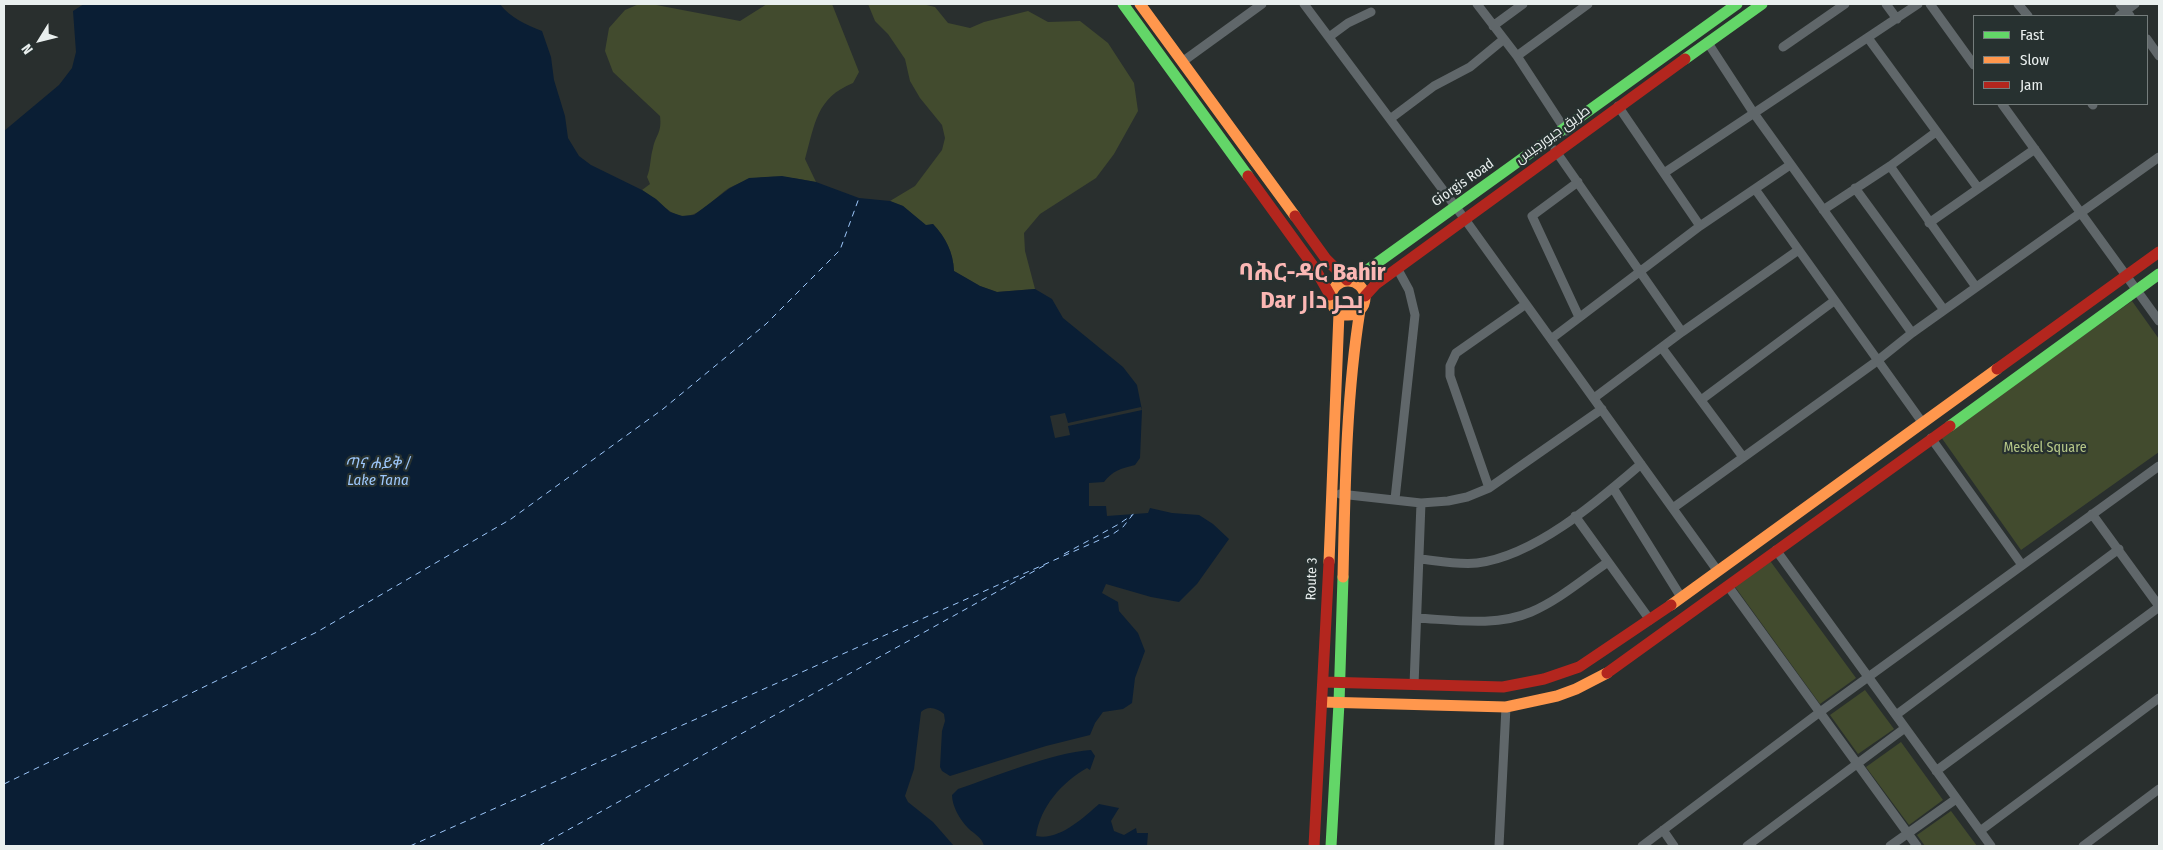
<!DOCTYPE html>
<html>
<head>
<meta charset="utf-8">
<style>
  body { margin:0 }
  #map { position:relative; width:2163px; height:850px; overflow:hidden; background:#292f2e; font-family:"Fira Sans Condensed",sans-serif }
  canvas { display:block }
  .frame { position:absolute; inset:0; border:5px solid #e9efee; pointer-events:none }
  .legend { position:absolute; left:1973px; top:15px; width:175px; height:90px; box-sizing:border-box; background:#273130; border:1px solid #757d7c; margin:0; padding:6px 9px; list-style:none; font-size:15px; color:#e9efee }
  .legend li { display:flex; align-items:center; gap:10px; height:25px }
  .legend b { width:25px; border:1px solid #757d7c }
  .north { position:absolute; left:15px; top:15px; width:50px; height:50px; -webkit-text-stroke:4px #273130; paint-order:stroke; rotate:234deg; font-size:14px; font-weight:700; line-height:20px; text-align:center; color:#e9efee }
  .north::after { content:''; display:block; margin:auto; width:18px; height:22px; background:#e9efee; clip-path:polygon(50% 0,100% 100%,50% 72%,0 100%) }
</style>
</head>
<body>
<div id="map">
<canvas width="2163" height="850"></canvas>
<div class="frame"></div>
<ul class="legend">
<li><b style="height:6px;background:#63d668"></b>Fast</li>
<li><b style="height:6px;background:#ff974d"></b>Slow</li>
<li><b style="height:6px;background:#b3261e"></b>Jam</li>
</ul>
<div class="north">N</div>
</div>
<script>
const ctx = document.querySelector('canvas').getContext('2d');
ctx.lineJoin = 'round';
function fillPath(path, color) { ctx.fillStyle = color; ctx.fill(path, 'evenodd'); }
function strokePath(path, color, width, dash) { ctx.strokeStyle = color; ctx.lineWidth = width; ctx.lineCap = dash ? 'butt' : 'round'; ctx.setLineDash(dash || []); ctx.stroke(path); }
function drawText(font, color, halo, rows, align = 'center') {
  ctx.font = font + ' "Fira Sans Condensed",Cairo,"Noto Sans Ethiopic",sans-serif'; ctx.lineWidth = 4.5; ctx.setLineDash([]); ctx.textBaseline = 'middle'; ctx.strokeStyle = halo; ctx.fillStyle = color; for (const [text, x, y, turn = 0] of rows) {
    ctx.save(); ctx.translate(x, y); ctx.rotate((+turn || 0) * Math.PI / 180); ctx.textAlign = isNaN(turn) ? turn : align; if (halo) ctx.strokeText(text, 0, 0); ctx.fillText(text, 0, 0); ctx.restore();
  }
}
fillPath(new Path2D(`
  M 639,4 L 651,4 L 740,21 L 767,4 L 832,4 L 859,72 L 853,83 C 816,98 815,124 805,159 L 816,182 C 784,176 759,172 729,188 C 715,197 701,216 684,216 C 670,216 654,197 642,190 L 650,184 L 647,177 C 651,167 650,158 653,148 C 656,134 662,133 660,116 L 613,72 L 605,51 L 609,28 L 625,10 Z
  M 868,4 L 922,4 L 935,7 L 948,23 L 970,28 L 984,22 L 1028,11 L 1048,22 L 1080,21 L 1108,43 L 1134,83 L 1138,111 L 1114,154 L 1096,178 L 1040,214 L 1024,233 L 1025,251 L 1035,289 L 997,292 L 980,286 L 954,271 C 953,252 946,238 933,224 L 926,226 L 903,206 L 890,201 L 915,186 L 942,150 L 945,138 L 942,125 L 920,98 L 910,81 L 905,59 L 888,34 L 875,21 Z
  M 2132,301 L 2159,339 L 2159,452 L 2021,550 L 1941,437 Z
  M 1768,558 L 1856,678 L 1820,704 L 1733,584 Z
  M 1865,690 L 1894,729 L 1858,754 L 1830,715 Z
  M 1901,742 L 1943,800 L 1909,825 L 1866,767 Z
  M 1951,811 L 1977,846 L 1925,846 L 1917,835 Z`), '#424b2e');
fillPath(new Path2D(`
  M 84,4 L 500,4 C 510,18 527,25 542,31 L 551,57 L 554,80 L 565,116 L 568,138 L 579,156 L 591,165 L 642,190 L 656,199 L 670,212 L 682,216 L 694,215 L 730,188 L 749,178 L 782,176 L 816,182 L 859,198 L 890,201 L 903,206 L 926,225 L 933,224 C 946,238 953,252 954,271 L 980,286 L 997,292 L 1035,289 L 1052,299 L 1063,318 L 1123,367 L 1137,385 L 1142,410 L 1140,458 L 1135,465 C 1122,468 1112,471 1104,482 L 1089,483 L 1089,506 L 1106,506 L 1107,516 L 1148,513 L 1150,508 L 1172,513 L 1199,515 L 1213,524 L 1229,539 L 1197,584 L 1179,602 L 1151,597 L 1106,584 L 1102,593 L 1118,602 L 1119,611 L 1138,633 L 1145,651 L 1135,678 L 1132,703 L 1123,709 L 1103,712 L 1095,723 L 1090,735 L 1046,746 L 950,776 L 942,771 L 940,767 L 942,731 L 945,721 L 944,714 C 937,708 928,705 921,712 L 914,769 L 905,796 L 908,802 L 933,822 L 954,846 L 4,846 L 4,131 L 59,85 L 72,68 L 76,52 L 73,11 Z
  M 1091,750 L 1095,756 L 1090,770 L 1087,768 C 1062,782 1040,807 1036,836 C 1059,841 1083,818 1099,804 L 1119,808 L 1111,821 L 1114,831 L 1124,835 L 1136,828 L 1137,833 L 1148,833 L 1147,846 L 984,846 C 982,837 974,834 968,828 C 960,820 952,806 952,795 L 958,789 C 997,776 1051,753 1091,750 Z`), '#0a1e34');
fillPath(new Path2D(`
  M 1141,407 L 1142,410 L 1068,426 L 1070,435 L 1055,438 L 1050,416 L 1065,413 L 1068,423 Z`), '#292f2e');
strokePath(new Path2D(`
  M 1064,554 L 1119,524 L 1132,515
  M 4,784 L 317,632 L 511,519 L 663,409 L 766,324 L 840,250 L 859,198
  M 410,846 L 1113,534 L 1123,527 L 1134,513
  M 539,846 L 1047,564`), '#9dc7fa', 1, [6, 5]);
strokePath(new Path2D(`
  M 1304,4 L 1464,218 L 1717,570
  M 1477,4 L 1517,56 L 1566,131
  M 1886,4 L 1897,19
  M 1930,4 L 1974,65
  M 2018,4 L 2028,16
  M 2120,4 L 2130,16
  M 2119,16 L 2135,4
  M 1493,26 L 1523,4
  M 1329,37 L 1348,23 L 1371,12
  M 1868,38 L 1978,188
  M 2147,39 L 2159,56
  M 1708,43 L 1753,112 L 1912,333
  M 1783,47 L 1845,4
  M 1517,56 L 1588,4
  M 1182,62 L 1262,4
  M 2002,104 L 2159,321
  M 2092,104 L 2093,105
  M 1618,106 L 1700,226
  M 1390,119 L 1434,86 L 1470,67 L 1504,39
  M 1555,150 L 1682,332
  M 1890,166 L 1976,287
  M 1664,173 L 1918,4
  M 1578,182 L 1532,216 L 1579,317
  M 1855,188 L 1944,310
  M 1755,189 L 1922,422
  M 1823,210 L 1890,166 L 1936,132
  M 1929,223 L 2035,149
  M 1551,339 L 1700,226 L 1790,165
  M 1662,348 L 1743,457
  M 1594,398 L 1682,332 L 1797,251
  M 1701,400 L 1834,301
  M 1931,438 L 2022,565
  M 1489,488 L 1450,376 L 1450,366 L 1456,353 L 1526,304
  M 1613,488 L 1681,597
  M 1340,494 L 1421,503 L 1448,501 L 1467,497 L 1489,488 L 1602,409
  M 1395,499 L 1415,315 L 1409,290 L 1397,268
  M 1673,508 L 1877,361 L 1912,333 L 2159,157
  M 2092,514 L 2159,606
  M 1575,516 L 1650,620
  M 1776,550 L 1991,846
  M 1420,559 C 1438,561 1459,565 1477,563 C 1535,556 1598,501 1641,464
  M 1728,586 L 1917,846
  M 1417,618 C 1454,620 1496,627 1531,612 C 1559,600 1583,579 1608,562
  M 1414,685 L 1421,503
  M 1896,715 L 2119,549
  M 1936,771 L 2159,607
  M 1663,830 L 1674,846
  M 1980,831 L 2159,698
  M 1499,846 L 1506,707
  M 1642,846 L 1820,712 L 2159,466
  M 1747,846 L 1905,728
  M 1890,846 L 1956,799
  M 2083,846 L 2159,789`), '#60676a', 9);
strokePath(new Path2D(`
  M 1123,4 L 1248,176
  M 1685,59 L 1762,4
  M 1352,281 L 1737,4
  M 1950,426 L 2159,274
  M 1331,846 L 1339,703 L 1343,577`), '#63d668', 11);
strokePath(new Path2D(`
  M 1140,4 L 1295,216
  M1331 298a17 17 0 1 1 34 0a17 17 0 1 1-34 0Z
  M 1329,562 L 1339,313
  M 1343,577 C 1345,488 1346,398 1360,310
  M 1671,605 L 1997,369
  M 1322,702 L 1506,707 L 1557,696 L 1576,689 L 1607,673`), '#ff974d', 11);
strokePath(new Path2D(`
  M 1248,176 L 1314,267 L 1330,295
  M 1295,216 L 1326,259 L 1347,280
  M 1365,296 L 1376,284 L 1685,59
  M 1997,369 L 2159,252
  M 1607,673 L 1950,426
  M 1323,682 L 1503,687 L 1544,679 L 1579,667 L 1671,605
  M 1314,846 L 1329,562`), '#b3261e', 11);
drawText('14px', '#e9efee', '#273130', [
  ["طريق جيورجيس",1553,135,-36],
  ["Giorgis Road",1463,183,-35],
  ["Route 3",1312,579,-88]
]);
drawText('14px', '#b6c788', '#273130', [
  ["Meskel Square",2045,448]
]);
drawText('italic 15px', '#9dc7fa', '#273130', [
  ["ጣና ሐይቅ /",378,464],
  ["Lake Tana",378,481]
]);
drawText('bold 24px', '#fbb7b4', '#273130', [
  ["ባሕር-ዳር Bahir",1312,273],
  ["Dar بحر دار",1312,301]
]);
</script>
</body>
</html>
